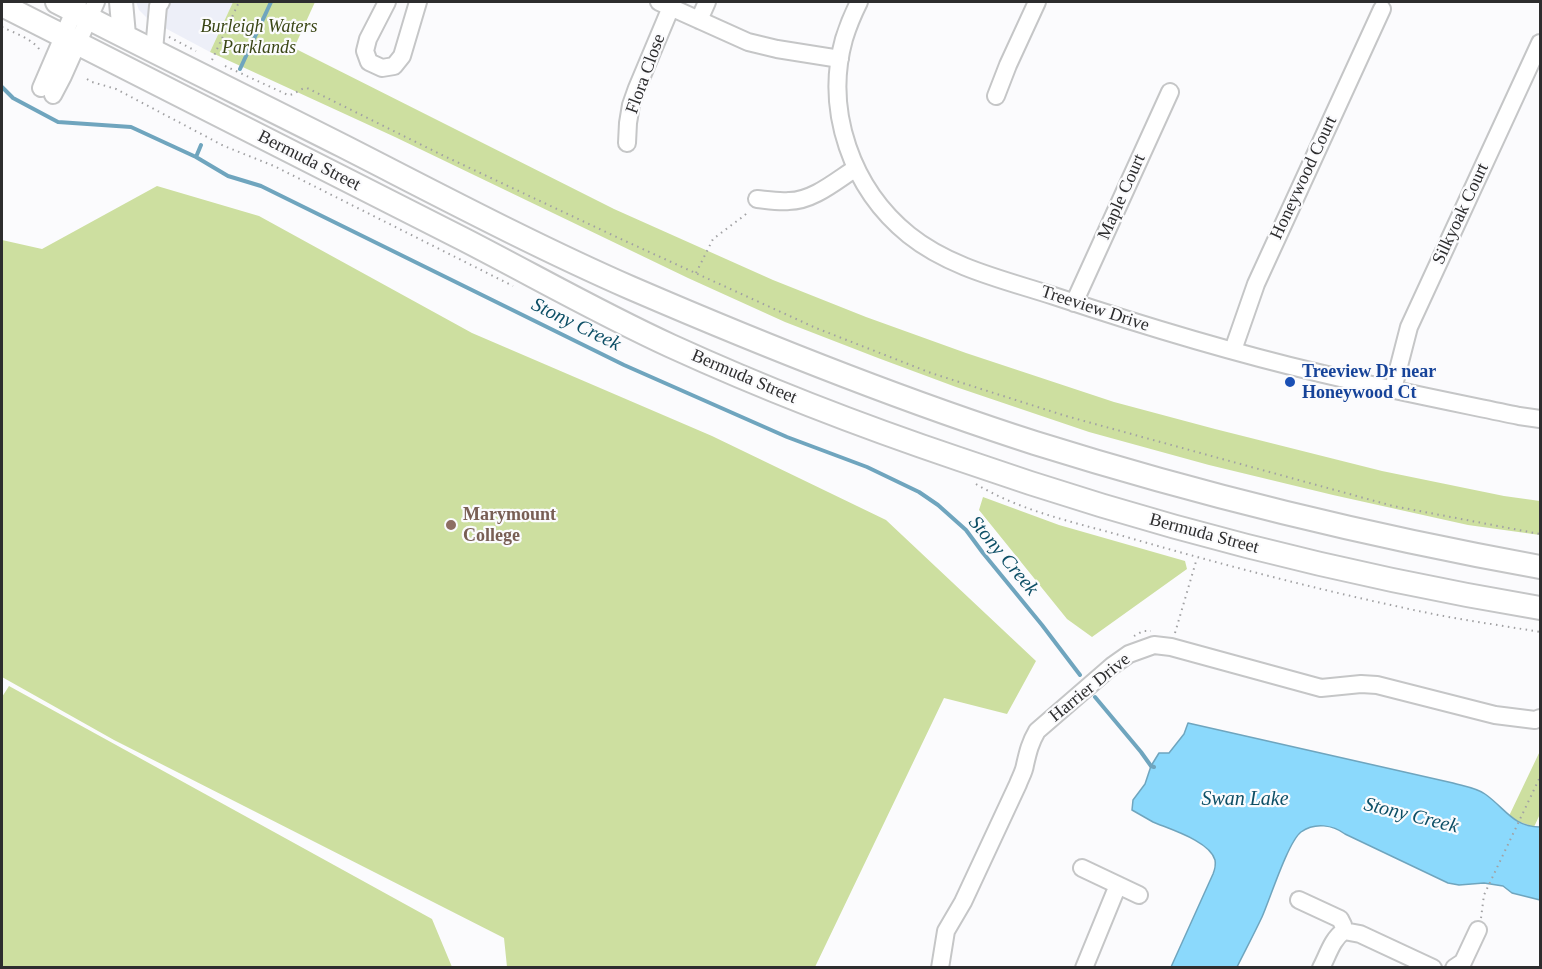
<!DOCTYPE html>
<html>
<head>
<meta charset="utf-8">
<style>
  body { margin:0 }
  #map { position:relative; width:1542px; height:969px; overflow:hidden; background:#fbfbfd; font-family:Georgia,serif }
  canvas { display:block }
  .frame { position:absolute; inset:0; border:3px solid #2d2d2e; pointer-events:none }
</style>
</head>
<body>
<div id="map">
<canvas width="1542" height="969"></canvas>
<div class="frame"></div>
</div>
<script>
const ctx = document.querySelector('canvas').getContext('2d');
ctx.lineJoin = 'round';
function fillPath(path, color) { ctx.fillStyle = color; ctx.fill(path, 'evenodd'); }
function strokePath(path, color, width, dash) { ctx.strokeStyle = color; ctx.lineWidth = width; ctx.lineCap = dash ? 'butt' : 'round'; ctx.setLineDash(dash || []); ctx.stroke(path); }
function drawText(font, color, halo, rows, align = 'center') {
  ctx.font = font + ' Georgia,serif'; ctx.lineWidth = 4.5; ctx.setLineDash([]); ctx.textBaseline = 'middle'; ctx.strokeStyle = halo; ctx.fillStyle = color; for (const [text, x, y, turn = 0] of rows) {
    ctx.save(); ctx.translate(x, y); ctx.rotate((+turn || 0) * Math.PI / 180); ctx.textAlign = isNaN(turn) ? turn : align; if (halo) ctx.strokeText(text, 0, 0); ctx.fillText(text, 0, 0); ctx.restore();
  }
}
fillPath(new Path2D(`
  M 136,2 L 233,2 L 210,52 L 148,19 L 139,10 Z`), '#edeff8');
fillPath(new Path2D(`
  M 233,2 L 315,2 L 294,48 L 614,209 L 773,280 L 866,317 L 966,353 L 1114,402 L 1215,429 L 1382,471 L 1504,496 L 1540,501 L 1540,535 L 1468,525 L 1333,495 L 1209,465 L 1089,432 L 956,387 L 878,358 L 785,322 L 688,278 L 395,137 L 210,52 Z
  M 157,186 L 259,216 L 472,333 L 712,436 L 886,520 L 1036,661 L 1007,714 L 944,698 L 815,967 L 507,967 L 504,938 L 114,740 L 2,677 L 2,240 L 42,249 Z
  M 983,497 L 1059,525 L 1185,561 L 1187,569 L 1092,637 L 1067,619 L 979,510 Z
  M 9,686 L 432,919 L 452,967 L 2,967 L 2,697 Z
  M 1540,751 L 1540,814 L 1534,827 L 1512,819 L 1509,816 Z`), '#cddfa0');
const water = new Path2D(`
  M 1188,723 L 1453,783 C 1463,786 1477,788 1485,794 C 1505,808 1513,827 1540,827 L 1540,900 L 1512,893 L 1503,886 L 1484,883 L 1459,885 L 1448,883 L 1345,834 C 1333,825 1315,822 1301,832 C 1288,842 1270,899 1262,917 C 1254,934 1245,951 1237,967 L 1171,967 L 1213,874 C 1215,869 1216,865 1215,860 C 1210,841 1169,829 1153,822 C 1146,818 1139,814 1132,810 L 1133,800 L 1145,784 L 1151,766 L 1159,753 L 1169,753 L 1184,734 Z`);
fillPath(water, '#8bd9fc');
strokePath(water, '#6fa5be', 1.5);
strokePath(new Path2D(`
  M 240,69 L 271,2
  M 2,87 L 13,98 L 58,122 L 131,127 L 196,157 L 228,176 L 261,186 L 624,365 L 787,437 L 867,467 L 919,492 L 938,505 L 966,530 L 983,553 L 1042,625 L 1080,675
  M 196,157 L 201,145
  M 1095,697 L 1141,752 L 1151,766 L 1154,767`), '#6fa5be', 4);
const minor = new Path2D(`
  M 387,2 L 368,39 L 365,51 L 369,62 L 382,68 L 394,66 L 402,56 L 418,2
  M 659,2 L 748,42 L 777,49 L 840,59
  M 859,2 C 853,14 848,26 844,39 C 824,111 852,189 909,235 C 950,268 1005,280 1054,296 C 1141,325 1230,352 1319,373 C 1386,389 1452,402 1519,416 L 1540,419
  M 699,20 L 707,2
  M 154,50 L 158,6 L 161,2
  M 41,88 L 78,2
  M 53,95 L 63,76 L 96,2
  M 996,96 L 1008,65 L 1037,2
  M 627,143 L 628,123 L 631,105 L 637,88 L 671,7
  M 757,199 C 767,200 779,202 789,201 C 813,201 837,180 856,168
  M 1074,303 L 1170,92
  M 1233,350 L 1256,284 L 1382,9
  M 1393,389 L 1409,327 L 1540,43
  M 1082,868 L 1139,895
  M 1299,900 L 1340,919 L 1343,925 L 1344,931
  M 940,968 L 946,931 L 963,902 L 1018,784 C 1020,778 1024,772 1025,765 C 1028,752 1030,743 1037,731 L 1112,666 L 1129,654 L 1154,645 L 1171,647 L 1321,688 L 1361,684 L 1377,685 L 1495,715 L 1535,720 L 1540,718
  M 1084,968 L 1118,885
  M 1321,968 C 1328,955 1332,939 1344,931 L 1360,934 L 1433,968
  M 1454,968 L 1463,962 L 1478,930`);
const major = new Path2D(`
  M 57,2 C 152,51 248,98 343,146 C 439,195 533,245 631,288 C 763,345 898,399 1035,443 C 1201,495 1369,536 1540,567
  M 121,2 L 124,35
  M 2,5 C 155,83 310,161 463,239 C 533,275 601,314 671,346 C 765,389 861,426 959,459 C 1148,525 1343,575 1540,608`);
strokePath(minor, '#c5c6c7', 20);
strokePath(major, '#c5c6c7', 26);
strokePath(new Path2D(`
  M 2,27 C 14,33 34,39 41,52
  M 169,37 L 196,51
  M 212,60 L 239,2
  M 225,66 L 288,95 C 295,95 300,88 307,88 L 442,155 L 623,240 L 816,328 L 931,373 L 1066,416 L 1393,506 L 1540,534
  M 87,79 L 92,82 L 116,89 L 224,146 L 274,166 L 513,286
  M 696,273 L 713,239 L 745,215 L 748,211
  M 976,484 C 1022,512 1078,523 1130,538 C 1230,567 1331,593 1433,614 C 1469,621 1505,626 1540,632
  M 1175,633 L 1197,558
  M 1134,636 L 1143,631 L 1151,631
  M 1481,918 L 1484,895 L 1540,777`), '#a1a1a3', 2, [1.5, 4.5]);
strokePath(minor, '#fff', 16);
strokePath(major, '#fff', 22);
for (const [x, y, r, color] of [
  [1290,382,6,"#1a4fb4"],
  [451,525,6,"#8d6e63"]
]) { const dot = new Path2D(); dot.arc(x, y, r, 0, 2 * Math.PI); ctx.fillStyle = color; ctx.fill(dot); strokePath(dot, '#fbfbfd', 2); }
drawText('italic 18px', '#3a4615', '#fbfbfd', [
  ["Burleigh Waters",259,27],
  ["Parklands",259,48]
]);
drawText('18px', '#2d2d2e', '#fbfbfd', [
  ["Flora Close",646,74,-70],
  ["Bermuda Street",309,161,27],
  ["Honeywood Court",1304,178,-65],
  ["Maple Court",1122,197,-66],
  ["Silkyoak Court",1461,214,-65],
  ["Treeview Drive",1095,309,18],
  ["Bermuda Street",744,377,23],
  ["Bermuda Street",1204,534,15],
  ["Harrier Drive",1090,688,-39]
]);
drawText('bold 18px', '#164399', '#fbfbfd', [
  ["Treeview Dr near",1302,372],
  ["Honeywood Ct",1302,393]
], 'left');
drawText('bold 18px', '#785e54', '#fbfbfd', [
  ["Marymount",463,515],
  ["College",463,536]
], 'left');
drawText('italic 20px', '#0d4f66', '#fbfbfd', [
  ["Stony Creek",576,325,26],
  ["Stony Creek",1003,556,50],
  ["Swan Lake",1245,800],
  ["Stony Creek",1411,816,14]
]);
</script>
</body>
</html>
